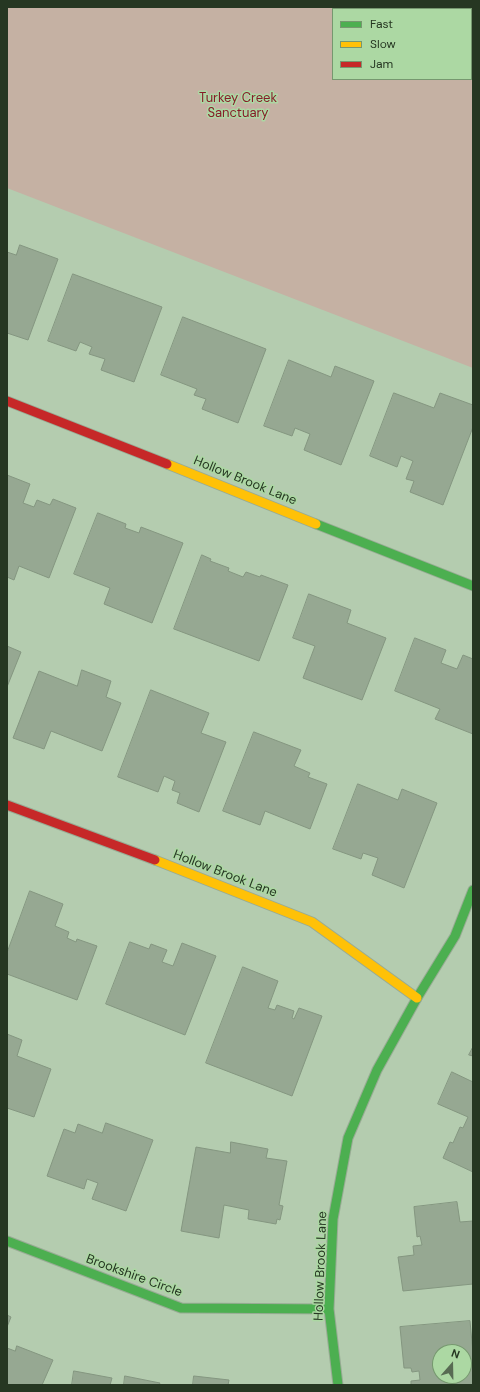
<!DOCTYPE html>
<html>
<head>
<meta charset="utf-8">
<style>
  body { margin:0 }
  #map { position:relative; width:480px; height:1392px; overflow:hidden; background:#b4ccaf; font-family:"DM Sans",sans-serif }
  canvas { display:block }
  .frame { position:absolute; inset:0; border:8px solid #263722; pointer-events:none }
  .legend { position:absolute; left:332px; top:8px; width:140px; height:72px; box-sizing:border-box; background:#acd8a3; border:1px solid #76986f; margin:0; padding:5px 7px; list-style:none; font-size:12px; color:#263722 }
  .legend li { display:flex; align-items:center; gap:8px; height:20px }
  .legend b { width:20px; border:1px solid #76986f }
  .north { position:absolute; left:432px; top:1344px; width:40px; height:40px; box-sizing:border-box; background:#acd8a3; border:1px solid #76986f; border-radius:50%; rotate:20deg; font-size:11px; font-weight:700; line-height:16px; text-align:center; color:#263722 }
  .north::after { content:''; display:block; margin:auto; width:14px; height:18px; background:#586b53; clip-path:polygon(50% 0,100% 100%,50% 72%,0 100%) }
</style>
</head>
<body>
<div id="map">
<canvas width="480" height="1392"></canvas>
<div class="frame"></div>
<ul class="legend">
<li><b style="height:5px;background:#4caf50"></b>Fast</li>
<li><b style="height:5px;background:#ffc107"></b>Slow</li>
<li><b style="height:5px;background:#c62828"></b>Jam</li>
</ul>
<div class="north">N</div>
</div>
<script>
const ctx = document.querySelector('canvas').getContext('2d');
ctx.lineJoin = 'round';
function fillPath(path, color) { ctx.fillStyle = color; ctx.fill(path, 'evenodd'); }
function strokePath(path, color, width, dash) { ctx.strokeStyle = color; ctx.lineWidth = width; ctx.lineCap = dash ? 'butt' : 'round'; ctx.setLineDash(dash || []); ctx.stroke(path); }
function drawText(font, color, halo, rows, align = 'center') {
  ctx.font = font + ' "DM Sans",sans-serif'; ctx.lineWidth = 3; ctx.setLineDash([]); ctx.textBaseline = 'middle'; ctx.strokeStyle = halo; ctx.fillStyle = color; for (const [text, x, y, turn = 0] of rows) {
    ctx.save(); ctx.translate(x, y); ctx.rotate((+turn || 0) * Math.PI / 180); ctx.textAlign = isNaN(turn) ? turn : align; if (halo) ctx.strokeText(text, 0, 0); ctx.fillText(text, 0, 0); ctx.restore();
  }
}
fillPath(new Path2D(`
  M 7,7 L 473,7 L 473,368 L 7,188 ZM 333,9 L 471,9 L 471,79 L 333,79 Z`), '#c5b1a3');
const building = new Path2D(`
  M 20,245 L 58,259 L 28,340 L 7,333 L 7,252 L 16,255 Z
  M 73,274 L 162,307 L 134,382 L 101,370 L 105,359 L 89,354 L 92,347 L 80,342 L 76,351 L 48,341 Z
  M 183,317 L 266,349 L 238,423 L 202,409 L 206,399 L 194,395 L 197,389 L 161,375 Z
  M 289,360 L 331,377 L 335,366 L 374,381 L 341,465 L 304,450 L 310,434 L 295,428 L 292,436 L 264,426 Z
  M 394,393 L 434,408 L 440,393 L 473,405 L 473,427 L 443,505 L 410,492 L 414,481 L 406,479 L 413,461 L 401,456 L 397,467 L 370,456 Z
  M 7,475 L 30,484 L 23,503 L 34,507 L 37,500 L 50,505 L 53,499 L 76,508 L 49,578 L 19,566 L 14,580 L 7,577 Z
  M 98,513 L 126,524 L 125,528 L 139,533 L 141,527 L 183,543 L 152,623 L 104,604 L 110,588 L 74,574 Z
  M 202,555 L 211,559 L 210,561 L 229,568 L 228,571 L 243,577 L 246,572 L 260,577 L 261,575 L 288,585 L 259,661 L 174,629 Z
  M 309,594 L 351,610 L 347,623 L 386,638 L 362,700 L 303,678 L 315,646 L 293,638 Z
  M 415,638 L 446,650 L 441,663 L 457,669 L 463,655 L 473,659 L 473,734 L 435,719 L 440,709 L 395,691 Z
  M 7,646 L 21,652 L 7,687 Z
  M 82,670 L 111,681 L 106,697 L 121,703 L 102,751 L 51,731 L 44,749 L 13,738 L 39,671 L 77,686 Z
  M 151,690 L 209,713 L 201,733 L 226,742 L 199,812 L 177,803 L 180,793 L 172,790 L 175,781 L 164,776 L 158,792 L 118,777 Z
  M 254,732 L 301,750 L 294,766 L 310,773 L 308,777 L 327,784 L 310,829 L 265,811 L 260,825 L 223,811 Z
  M 358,784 L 398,800 L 402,789 L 437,803 L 404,888 L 372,875 L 378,858 L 363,853 L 361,859 L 333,849 Z
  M 30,891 L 63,904 L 55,926 L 69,932 L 67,938 L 76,942 L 77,939 L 97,946 L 77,1000 L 7,974 L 7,953 Z
  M 130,942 L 149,949 L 151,944 L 167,950 L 162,962 L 173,966 L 182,943 L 216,956 L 185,1035 L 106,1004 Z
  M 243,967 L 278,981 L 268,1008 L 275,1010 L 277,1005 L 294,1011 L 292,1018 L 294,1019 L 299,1008 L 322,1016 L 292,1096 L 206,1063 Z
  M 7,1034 L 22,1040 L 17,1056 L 51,1069 L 34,1117 L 7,1108 Z
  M 473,1047 L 473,1056 L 469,1055 Z
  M 452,1072 L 473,1082 L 473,1172 L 443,1158 L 450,1142 L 453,1143 L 460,1127 L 463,1128 L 468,1117 L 438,1104 Z
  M 106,1123 L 153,1140 L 126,1211 L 92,1199 L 98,1183 L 87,1179 L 84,1189 L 47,1176 L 64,1129 L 75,1133 L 78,1124 L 102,1133 Z
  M 231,1142 L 268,1149 L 266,1158 L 287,1161 L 279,1205 L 283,1206 L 280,1220 L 277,1219 L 276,1224 L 248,1219 L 249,1210 L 224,1205 L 219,1238 L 181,1231 L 196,1147 L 230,1153 Z
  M 457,1202 L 460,1222 L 473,1221 L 473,1284 L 403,1291 L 398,1257 L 414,1255 L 413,1246 L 422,1245 L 420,1236 L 417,1237 L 414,1207 Z
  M 7,1315 L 11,1317 L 7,1327 Z
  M 470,1321 L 473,1353 L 473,1385 L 411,1385 L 411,1381 L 420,1380 L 419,1371 L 412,1372 L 411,1368 L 404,1368 L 400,1327 ZM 440,1352 L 464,1352 L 464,1376 L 440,1376 Z
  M 17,1346 L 53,1360 L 42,1385 L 7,1385 L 7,1348 L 15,1351 Z
  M 74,1371 L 112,1378 L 110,1385 L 72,1385 Z
  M 125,1376 L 160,1383 L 159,1385 L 124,1385 Z
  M 194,1376 L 229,1380 L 228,1385 L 193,1385 Z`);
fillPath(building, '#96a892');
strokePath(building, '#849680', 1);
const fast = new Path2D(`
  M 316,524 L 473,586
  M 7,1241 L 181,1308 L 329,1309
  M 338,1385 L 329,1309 L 333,1219 L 348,1138 L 377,1070 L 417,998 L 455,936 L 473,890`);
const slow = new Path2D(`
  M 167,464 L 316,524
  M 155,860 L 312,922 L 417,998`);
const jam = new Path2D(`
  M 7,401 L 167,464
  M 7,805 L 155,860`);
strokePath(fast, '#98ab94', 11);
strokePath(slow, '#98ab94', 11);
strokePath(jam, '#98ab94', 11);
strokePath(fast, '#4caf50', 9);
strokePath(slow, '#ffc107', 9);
strokePath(jam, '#c62828', 9);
drawText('13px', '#861c28', '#acd8a3', [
  ["Turkey Creek",238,99],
  ["Sanctuary",238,114]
]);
drawText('13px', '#263722', '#acd8a3', [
  ["Hollow Brook Lane",245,481,22],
  ["Hollow Brook Lane",225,874,21],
  ["Hollow Brook Lane",321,1266,-88],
  ["Brookshire Circle",134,1276,20]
]);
</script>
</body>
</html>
